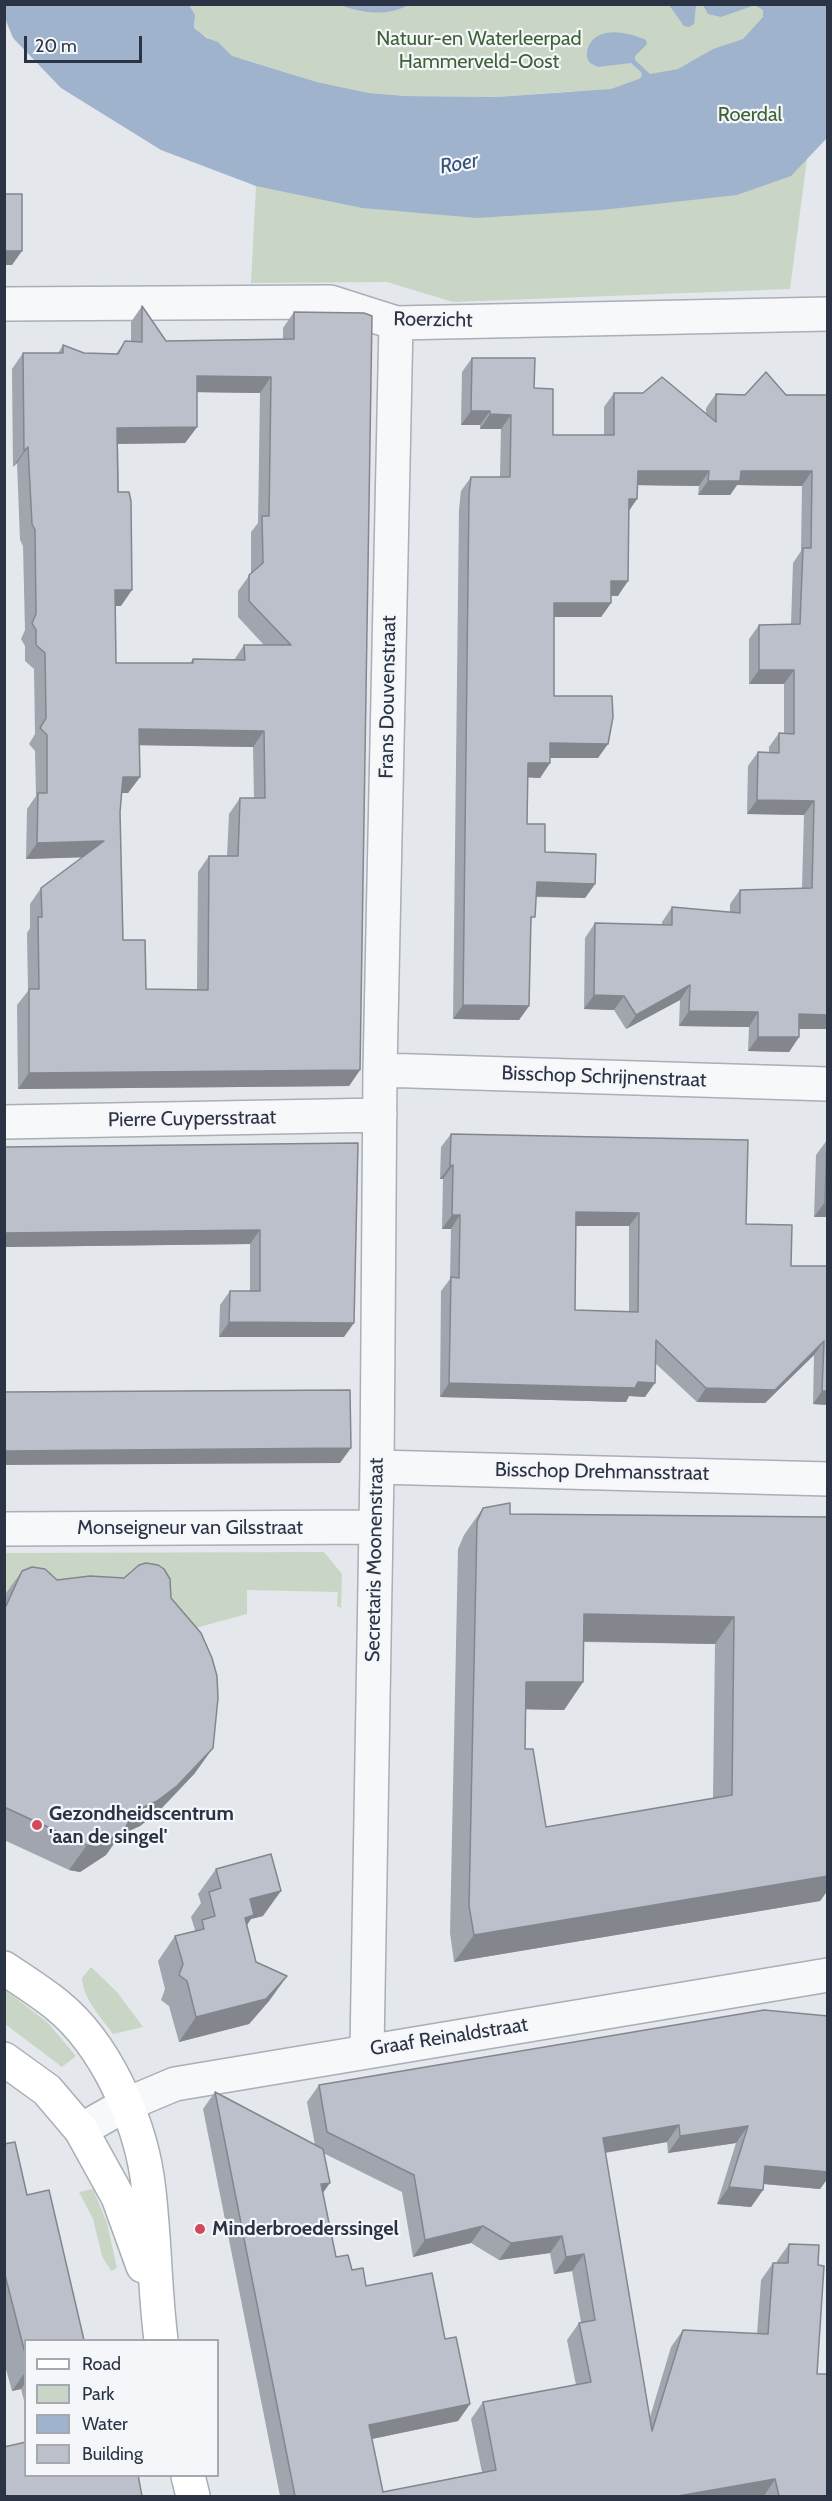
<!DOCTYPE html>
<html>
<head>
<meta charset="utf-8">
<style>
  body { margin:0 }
  #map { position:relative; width:832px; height:2501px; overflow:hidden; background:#e4e7ec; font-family:Cabin,sans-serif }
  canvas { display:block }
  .frame { position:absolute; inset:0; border:6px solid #2b3445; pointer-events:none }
  .legend { position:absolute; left:24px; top:2339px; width:195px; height:138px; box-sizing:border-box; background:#f4f6f9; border:2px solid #a4a8b1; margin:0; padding:8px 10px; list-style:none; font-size:18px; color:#2b3445 }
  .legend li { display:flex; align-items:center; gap:12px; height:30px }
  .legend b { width:30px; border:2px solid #a4a8b1 }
  .scale { position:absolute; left:24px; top:36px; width:118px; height:27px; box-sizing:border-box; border:3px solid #2b3445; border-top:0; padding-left:8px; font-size:18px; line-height:21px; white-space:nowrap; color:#2b3445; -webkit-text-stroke:4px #f4f6f9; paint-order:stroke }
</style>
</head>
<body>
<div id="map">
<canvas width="832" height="2501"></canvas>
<div class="frame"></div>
<ul class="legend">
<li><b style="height:8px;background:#fff"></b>Road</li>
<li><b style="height:16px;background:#c9d6c5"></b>Park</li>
<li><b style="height:16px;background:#9fb4cc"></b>Water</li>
<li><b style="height:16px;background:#bbc0ca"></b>Building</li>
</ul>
<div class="scale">20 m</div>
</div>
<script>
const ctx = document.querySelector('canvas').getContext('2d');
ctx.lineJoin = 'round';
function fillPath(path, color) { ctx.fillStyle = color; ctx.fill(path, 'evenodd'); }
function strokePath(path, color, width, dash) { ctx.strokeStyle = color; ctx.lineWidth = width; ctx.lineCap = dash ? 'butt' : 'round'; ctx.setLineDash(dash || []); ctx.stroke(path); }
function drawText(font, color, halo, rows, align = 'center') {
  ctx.font = font + ' Cabin,sans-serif'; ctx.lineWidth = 4.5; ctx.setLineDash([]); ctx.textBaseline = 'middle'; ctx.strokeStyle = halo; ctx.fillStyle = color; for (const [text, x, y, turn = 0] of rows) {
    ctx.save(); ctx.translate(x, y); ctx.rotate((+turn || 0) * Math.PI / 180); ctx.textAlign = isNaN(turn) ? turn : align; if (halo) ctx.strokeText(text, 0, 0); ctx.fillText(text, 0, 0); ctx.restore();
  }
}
fillPath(new Path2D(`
  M 4,5 L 192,33 L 228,52 C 218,42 205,37 194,28 L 195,21 L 189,5 L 827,5 L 790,289 L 453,302 L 387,282 L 251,283 L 256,186 L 13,37 L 5,21 ZM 240,58 L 317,82 L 369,93 L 405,96 L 496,97 L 577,91 L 476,107 L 395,102 L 319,84 Z
  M 324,1552 L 342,1574 L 341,1608 L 337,1606 L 338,1592 L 247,1590 L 247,1614 L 166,1636 L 5,1598 L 5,1553 Z
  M 91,1967 L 117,1992 L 143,2027 L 113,2034 C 101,2017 83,1999 82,1978 Z
  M 4,1989 L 48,2023 L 76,2056 L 62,2067 L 5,2024 Z
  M 93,2189 L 107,2223 L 117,2268 L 111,2271 L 102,2256 L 93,2219 L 79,2192 Z`), '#c9d6c5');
fillPath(new Path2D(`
  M 4,5 L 189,5 L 195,15 L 194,28 L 207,38 L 218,42 L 232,56 L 317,82 L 369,93 L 405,96 L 496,97 L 611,89 L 639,79 L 642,76 L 641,72 L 631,63 L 598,67 L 590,63 C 586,58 586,52 589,45 C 600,25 630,33 646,40 L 647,44 L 635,56 L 635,60 L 650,74 L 678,69 L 713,49 L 743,39 L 763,17 L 763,10 L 755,5 L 827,5 L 827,138 L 791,176 L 737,195 L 602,210 L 477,218 L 362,208 L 256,186 L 161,150 L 61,88 L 13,38 L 5,17 Z
  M 340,5 L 408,5 C 387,17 362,13 340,5 Z
  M 669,5 L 696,5 L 694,24 L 689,27 L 684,26 Z
  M 703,5 L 703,4 L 755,5 L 721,17 L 708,14 Z`), '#9fb4cc');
const minor = new Path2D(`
  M 4,304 L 330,302 L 396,323 L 828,314
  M 380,1070 L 828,1084
  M 4,1122 L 380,1115
  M 377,1467 L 828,1479
  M 4,1529 L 376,1527
  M 367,2050 L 377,1467 L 380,1070 L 396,323
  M 81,2130 L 125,2105 L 175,2084 L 828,1975`);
const secondary = new Path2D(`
  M 4,1968 C 22,1980 41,1992 57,2005 C 104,2043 138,2117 147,2176 C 155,2230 154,2286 161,2340
  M 4,2059 L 47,2090 L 81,2130 L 118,2197 L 143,2266
  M 188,2476 L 193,2496`);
strokePath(minor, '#a9aeb7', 36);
strokePath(secondary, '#a9aeb7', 36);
strokePath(minor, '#f7f8fa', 33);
strokePath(secondary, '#fff', 33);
fillPath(new Path2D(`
  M 142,306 L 166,341 L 283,340 L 283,328 L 294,312 L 360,1070 L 349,1086 L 18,1089 L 17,1005 L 28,991 L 27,933 L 30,928 L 30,904 L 41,888 L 83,857 L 26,859 L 27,809 L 36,796 L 35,751 L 29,744 L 35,734 L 34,669 L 25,661 L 25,646 L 21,639 L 25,630 L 23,546 L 20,540 L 17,463 L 13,467 L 12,369 L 23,353 L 58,353 L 63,345 L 84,353 L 116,354 L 125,341 L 131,341 L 131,322 ZM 197,392 L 260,393 L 258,523 L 251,532 L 251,573 L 238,591 L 238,617 L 264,645 L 244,645 L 234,660 L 193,659 L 190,663 L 116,663 L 115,606 L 121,606 L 118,444 L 185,443 L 197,427 ZM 139,745 L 253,747 L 254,798 L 240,798 L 229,814 L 227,856 L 209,856 L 198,872 L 197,990 L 146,989 L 123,940 L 120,812 L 122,793 L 128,793 L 140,777 Z
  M 472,358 L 534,388 L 553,435 L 604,435 L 604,407 L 614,393 L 706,414 L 706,408 L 716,394 L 828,395 L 828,1029 L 799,1029 L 799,1037 L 789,1052 L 748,1051 L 749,1027 L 679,1026 L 680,1000 L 626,1029 L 614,1010 L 584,1009 L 585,938 L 595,923 L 662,925 L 662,922 L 672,907 L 730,912 L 730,904 L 740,890 L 802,888 L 804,815 L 747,814 L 748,766 L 758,752 L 769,752 L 769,747 L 779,733 L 784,733 L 784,684 L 749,684 L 749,639 L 759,625 L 791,624 L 793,563 L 801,551 L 802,486 L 737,485 L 730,495 L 698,495 L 699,486 L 638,485 L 637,499 L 629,511 L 618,596 L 611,596 L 611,603 L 601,617 L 554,617 L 554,696 L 598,758 L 550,758 L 550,763 L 540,778 L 528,777 L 527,824 L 545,852 L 595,884 L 585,898 L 536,897 L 531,923 L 529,1006 L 519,1020 L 453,1019 L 459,509 L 461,491 L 471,477 L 500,477 L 501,429 L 480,429 L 480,425 L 461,425 L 462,372 Z
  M 451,1134 L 746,1224 L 791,1266 L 828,1266 L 828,1405 L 813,1404 L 814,1355 L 765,1403 L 697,1402 L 655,1363 L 645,1397 L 629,1396 L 626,1402 L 440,1397 L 441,1291 L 450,1279 L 451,1229 L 442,1229 L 443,1179 L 440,1179 L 441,1147 ZM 576,1226 L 629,1226 L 629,1312 L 575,1310 Z
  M 827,1140 L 828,1217 L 814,1217 L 816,1155 Z
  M 358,1143 L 344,1337 L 219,1337 L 220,1305 L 230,1291 L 250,1291 L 250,1244 L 4,1247 Z
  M 483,1508 L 510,1514 L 828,1517 L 828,1890 L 820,1901 L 454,1962 L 450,1933 L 458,1549 L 464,1535 ZM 584,1642 L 715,1644 L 713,1798 L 546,1827 L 525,1749 L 526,1709 L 564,1710 L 583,1682 Z
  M 22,1571 L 57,1580 L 171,1598 L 195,1773 L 159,1811 L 140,1826 L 120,1835 L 106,1855 L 80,1872 L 69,1870 L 4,1840 L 4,1596 Z
  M 216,1869 L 263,1916 L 251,1919 L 247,1925 L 256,1962 L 287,1976 L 269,2001 L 249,2024 L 179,2042 L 169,2006 L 161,2000 L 165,1989 L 158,1961 L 175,1936 L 194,1931 L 195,1930 L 191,1917 L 201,1903 L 198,1894 Z
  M 828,2016 L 828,2178 L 820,2189 L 764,2184 L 763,2190 L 751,2207 L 717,2204 L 736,2143 L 668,2153 L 667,2142 L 605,2153 L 650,2417 L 671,2347 L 683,2330 L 757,2334 L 761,2280 L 773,2263 L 777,2263 L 777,2261 L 789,2244 L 818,2265 L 817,2374 L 828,2496 L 280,2496 L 203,2109 L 215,2092 L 315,2145 L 307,2102 L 319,2085 ZM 323,2153 L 402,2192 L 413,2257 L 471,2243 L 499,2260 L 550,2253 L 554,2274 L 572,2271 L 581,2322 L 579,2323 L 567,2340 L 576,2385 L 483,2402 L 471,2419 L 482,2472 L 383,2492 L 372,2439 L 458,2421 L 470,2404 L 445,2339 L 366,2286 L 352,2270 L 336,2257 L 323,2193 Z
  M 4,2144 L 27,2195 L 26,2408 L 21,2389 L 12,2391 L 4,2362 Z`), '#a1a5ae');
fillPath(new Path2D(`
  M 4,251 L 22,251 L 12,265 L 4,265 Z
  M 197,376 L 271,377 L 260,393 L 185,392 Z
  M 471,411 L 490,411 L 480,425 L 461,425 Z
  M 490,414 L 511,415 L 501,429 L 480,429 Z
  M 197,427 L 185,443 L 106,444 L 117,428 Z
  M 28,447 L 17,463 L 13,467 L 24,451 Z
  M 638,471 L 709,471 L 699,486 L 628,485 Z
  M 741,471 L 812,471 L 802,486 L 737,485 L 730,495 L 698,495 L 708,481 Z
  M 629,499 L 637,499 L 627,513 Z
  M 611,581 L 628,581 L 618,596 L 601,595 Z
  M 115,590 L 132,590 L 121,606 L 104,606 Z
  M 554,603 L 611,603 L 601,617 L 544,617 Z
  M 759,670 L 794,670 L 784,684 L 749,684 Z
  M 139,729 L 264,731 L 253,747 L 128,745 Z
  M 550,743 L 608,744 L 598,758 L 540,758 Z
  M 528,763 L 550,763 L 540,778 L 518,777 Z
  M 123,777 L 140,777 L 128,793 L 112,793 Z
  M 757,800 L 814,801 L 804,815 L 747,814 Z
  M 104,841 L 93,857 L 26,859 L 37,843 Z
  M 537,882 L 595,884 L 585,898 L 527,896 Z
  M 690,985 L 680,1000 L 626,1029 L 636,1015 Z
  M 594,995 L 624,996 L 614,1010 L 584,1009 Z
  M 463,1005 L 529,1006 L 519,1020 L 453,1019 Z
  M 689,1011 L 758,1012 L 749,1027 L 679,1026 Z
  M 799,1014 L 828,1015 L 828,1029 L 789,1029 Z
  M 758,1037 L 799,1037 L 789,1052 L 748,1051 Z
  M 360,1070 L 349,1086 L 18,1089 L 29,1073 Z
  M 453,1165 L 443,1179 L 440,1179 L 450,1166 Z
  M 825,1202 L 828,1202 L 828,1217 L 814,1217 Z
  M 576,1212 L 639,1213 L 629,1226 L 566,1226 Z
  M 452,1215 L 460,1215 L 451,1229 L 442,1229 Z
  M 260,1230 L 250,1244 L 4,1247 L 4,1233 Z
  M 229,1322 L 354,1323 L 344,1337 L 219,1337 Z
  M 824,1341 L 814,1355 L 765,1403 L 697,1402 L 706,1388 Z
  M 638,1382 L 655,1383 L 645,1397 L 629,1396 L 626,1402 L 440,1397 L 449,1383 Z
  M 822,1391 L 828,1391 L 828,1405 L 813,1404 Z
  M 351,1448 L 340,1463 L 4,1465 L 4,1451 Z
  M 584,1614 L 734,1617 L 715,1644 L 565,1641 Z
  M 526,1682 L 583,1682 L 564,1710 L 507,1709 Z
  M 213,1748 L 195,1773 L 159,1811 L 140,1826 L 120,1835 L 106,1855 L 80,1872 L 69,1870 L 87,1845 L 135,1811 Z
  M 828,1876 L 828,1890 L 820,1901 L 454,1962 L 474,1935 Z
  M 281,1891 L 263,1916 L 251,1919 L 236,1940 L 250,1899 Z
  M 287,1976 L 269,2001 L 249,2024 L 179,2042 L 196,2017 Z
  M 679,2125 L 667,2142 L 591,2155 L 603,2138 Z
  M 748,2126 L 736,2143 L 668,2153 L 680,2136 Z
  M 765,2166 L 828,2172 L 828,2178 L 820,2189 L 753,2183 Z
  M 330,2183 L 318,2200 L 321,2184 Z
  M 729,2187 L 763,2190 L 751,2207 L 717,2204 Z
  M 483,2226 L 471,2243 L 413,2257 L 425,2240 Z
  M 562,2236 L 550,2253 L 499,2260 L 511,2243 Z
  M 584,2254 L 572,2271 L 554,2274 L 566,2257 Z
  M 26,2371 L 26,2382 L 21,2389 L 12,2391 Z
  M 470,2404 L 458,2421 L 357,2442 L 369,2425 Z
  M 775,2479 L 764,2496 L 678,2496 Z`), '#83868d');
const building = new Path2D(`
  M 4,194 L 22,194 L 22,251 L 4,251 Z
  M 142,306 L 166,341 L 294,339 L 294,312 L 364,313 L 372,316 L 360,1070 L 29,1073 L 29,989 L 39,989 L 38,917 L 42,917 L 41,888 L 104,841 L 37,843 L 38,793 L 47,793 L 47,735 L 40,728 L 46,718 L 45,653 L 36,645 L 36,630 L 32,623 L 36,614 L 35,530 L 32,524 L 28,447 L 24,451 L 23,353 L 63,353 L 63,345 L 84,353 L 118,354 L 125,341 L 142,342 ZM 197,376 L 271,377 L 269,516 L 262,516 L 263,563 L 249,575 L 249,601 L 291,645 L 244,645 L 245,660 L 193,659 L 193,663 L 116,663 L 115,590 L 132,590 L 131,501 L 129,492 L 118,492 L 117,428 L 197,427 ZM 139,729 L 264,731 L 265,798 L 240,798 L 238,856 L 209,856 L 208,990 L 146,989 L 145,940 L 123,940 L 120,812 L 123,777 L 140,777 Z
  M 472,358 L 535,358 L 534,388 L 553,389 L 553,435 L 614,435 L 614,393 L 643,393 L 662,377 L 716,422 L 716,394 L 745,395 L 766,372 L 786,395 L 828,395 L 828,1015 L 799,1014 L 799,1037 L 758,1037 L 758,1012 L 689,1011 L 690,985 L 636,1015 L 624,996 L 594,995 L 595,923 L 672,925 L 672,907 L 740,913 L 740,890 L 812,888 L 814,801 L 757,800 L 758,752 L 779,753 L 779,733 L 794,734 L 794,670 L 759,670 L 759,625 L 800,624 L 803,548 L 811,548 L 812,471 L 741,471 L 740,481 L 708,481 L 709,471 L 638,471 L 637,499 L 629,499 L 628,581 L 611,581 L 611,603 L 554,603 L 554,696 L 612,696 L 613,717 L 608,744 L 550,743 L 550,763 L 528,763 L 527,824 L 545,824 L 545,852 L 596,854 L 595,884 L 537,882 L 535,917 L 531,917 L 529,1006 L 463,1005 L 469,494 L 471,477 L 510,477 L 511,415 L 490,414 L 490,411 L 471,411 Z
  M 451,1134 L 748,1140 L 746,1224 L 792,1225 L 791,1266 L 828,1266 L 828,1391 L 822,1391 L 824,1341 L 775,1390 L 706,1388 L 656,1340 L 655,1383 L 638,1382 L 635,1388 L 449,1383 L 451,1277 L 459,1278 L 460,1215 L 452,1215 L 453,1165 L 450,1166 ZM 576,1212 L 639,1213 L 638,1312 L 575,1310 Z
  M 827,1140 L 828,1140 L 828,1202 L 825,1202 Z
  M 358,1143 L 354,1323 L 229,1322 L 230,1291 L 260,1291 L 260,1230 L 4,1233 L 4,1147 Z
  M 350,1390 L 351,1448 L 4,1451 L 4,1392 Z
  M 510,1503 L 510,1514 L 828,1517 L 828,1876 L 474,1935 L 469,1906 L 477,1522 L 483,1508 ZM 584,1614 L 734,1617 L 732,1795 L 546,1827 L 533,1749 L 525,1749 L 526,1682 L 583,1682 Z
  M 146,1563 L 158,1565 L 164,1569 L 170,1579 L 171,1598 L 201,1633 L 212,1658 L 217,1676 L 218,1698 L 213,1748 L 177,1786 L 157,1801 L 135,1811 L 124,1830 L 97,1847 L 87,1845 L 4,1807 L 4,1605 L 6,1606 L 22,1571 L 32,1567 L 45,1569 L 57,1580 L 90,1576 L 124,1578 L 139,1565 Z
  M 271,1854 L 281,1891 L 250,1899 L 254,1915 L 245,1918 L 256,1962 L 287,1976 L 266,1999 L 196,2017 L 187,1981 L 179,1975 L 183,1964 L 175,1936 L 204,1929 L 202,1920 L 215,1916 L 209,1892 L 221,1888 L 216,1869 Z
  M 764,2010 L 828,2016 L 828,2172 L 765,2166 L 763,2190 L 729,2187 L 748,2126 L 680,2136 L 679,2125 L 603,2138 L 652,2431 L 683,2330 L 768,2334 L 773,2263 L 788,2263 L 789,2244 L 819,2245 L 818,2265 L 824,2266 L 817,2374 L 828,2374 L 828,2496 L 779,2496 L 775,2479 L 678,2496 L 295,2496 L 215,2092 L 323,2149 L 330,2183 L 321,2184 L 336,2257 L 348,2255 L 352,2270 L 363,2268 L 366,2286 L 432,2273 L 445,2339 L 456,2337 L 470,2404 L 369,2425 L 383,2492 L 496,2470 L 483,2402 L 591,2382 L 579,2323 L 595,2320 L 584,2254 L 566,2257 L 562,2236 L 511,2243 L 483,2226 L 425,2240 L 414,2175 L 327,2132 L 319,2085 Z
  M 15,2142 L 27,2195 L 49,2190 L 84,2340 L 26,2340 L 26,2357 L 4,2271 L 4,2144 Z
  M 26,2442 L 26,2475 L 138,2475 L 142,2496 L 4,2496 L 4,2447 Z`);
fillPath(building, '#bbc0ca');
strokePath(building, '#83868d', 1.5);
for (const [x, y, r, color] of [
  [37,1825,6,"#d1495b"],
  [200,2229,6,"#d1495b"]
]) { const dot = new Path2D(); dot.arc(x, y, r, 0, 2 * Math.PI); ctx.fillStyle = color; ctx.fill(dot); strokePath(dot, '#f4f6f9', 2); }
drawText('20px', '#3f6138', '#f4f6f9', [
  ["Natuur-en Waterleerpad",479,39],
  ["Hammerveld-Oost",479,62],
  ["Roerdal",750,115]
]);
drawText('20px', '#2b3445', '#f4f6f9', [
  ["Roerzicht",433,320,1],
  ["Frans Douvenstraat",388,697,-89],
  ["Bisschop Schrijnenstraat",604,1077,2],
  ["Pierre Cuypersstraat",192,1119,-1],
  ["Bisschop Drehmansstraat",602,1472,1],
  ["Monseigneur van Gilsstraat",190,1528],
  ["Secretaris Moonenstraat",375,1560,-89],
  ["Graaf Reinaldstraat",449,2037,-9]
]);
drawText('bold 20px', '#2b3445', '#f4f6f9', [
  ["Gezondheidscentrum",49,1814],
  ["'aan de singel'",49,1837],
  ["Minderbroederssingel",212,2229]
], 'left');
drawText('italic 21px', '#34527a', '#f4f6f9', [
  ["Roer",459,164,-10]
]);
</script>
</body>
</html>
